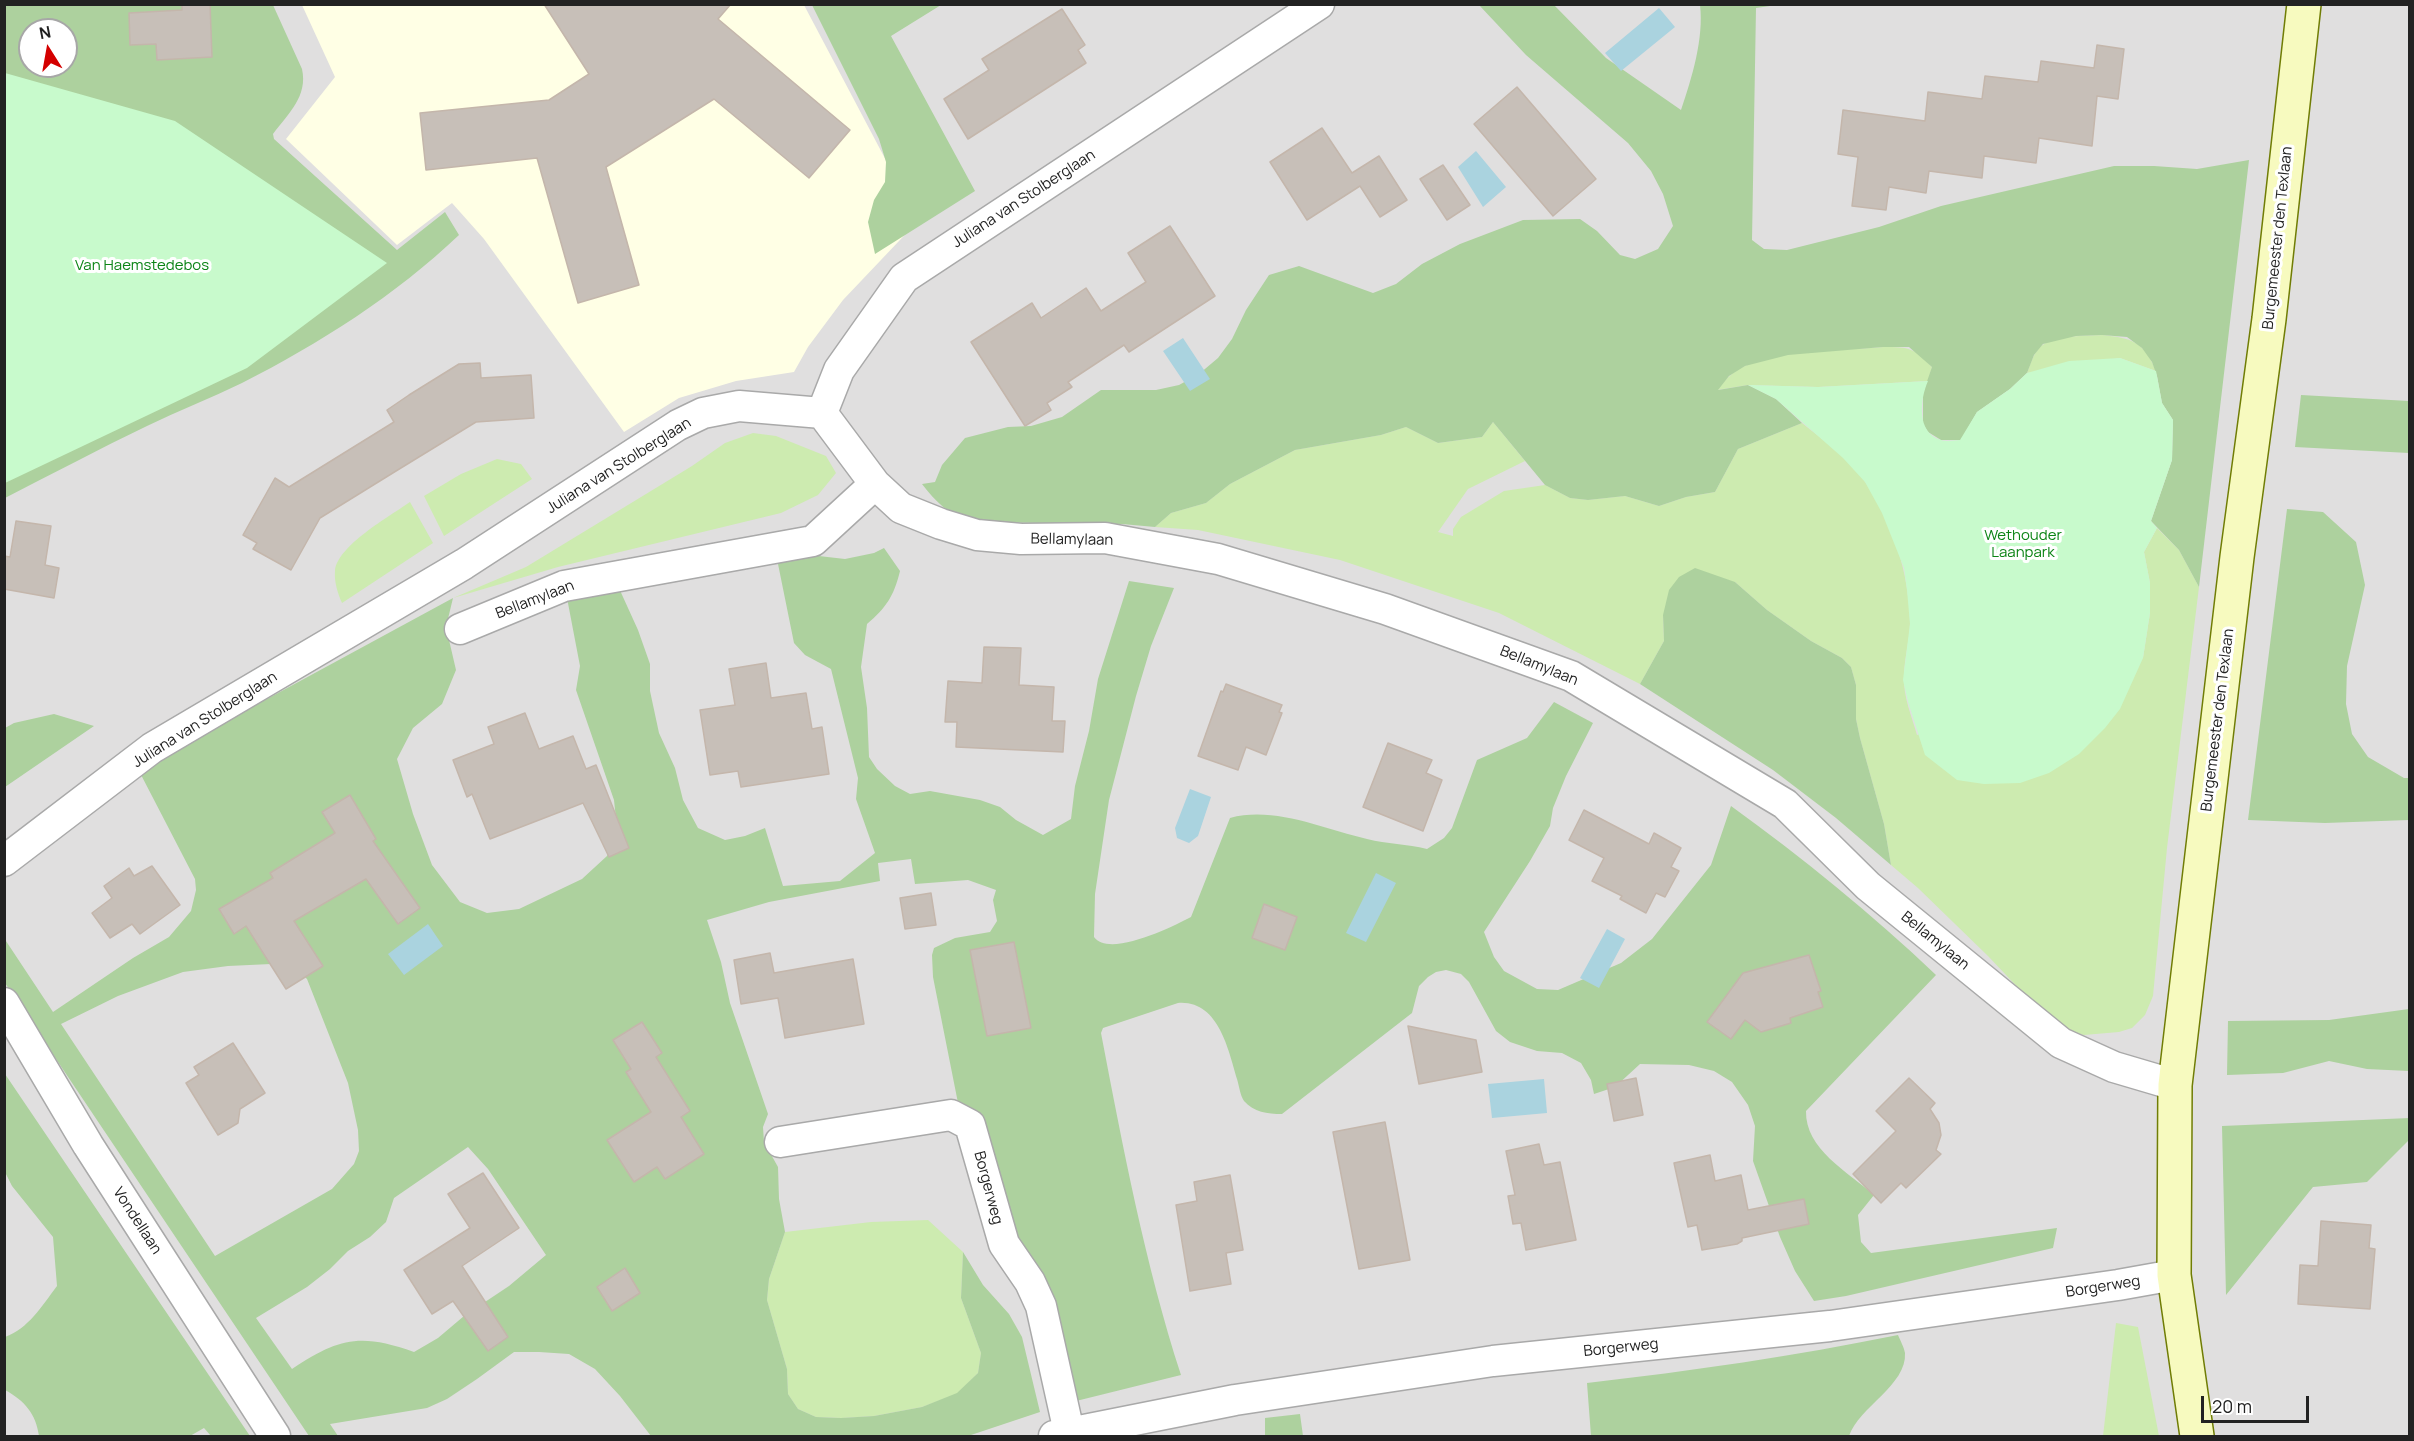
<!DOCTYPE html>
<html>
<head>
<meta charset="utf-8">
<style>
  body { margin:0 }
  #map { position:relative; width:2414px; height:1441px; overflow:hidden; background:#f2efe9; font-family:Manrope,sans-serif }
  canvas { display:block }
  .frame { position:absolute; inset:0; border:6px solid #222; pointer-events:none }
  .north { position:absolute; left:18px; top:18px; width:60px; height:60px; box-sizing:border-box; background:#fff; border:2px solid #a7a7a7; border-radius:50%; rotate:349deg; font-size:16px; font-weight:700; line-height:24px; text-align:center; color:#222 }
  .north::after { content:''; display:block; margin:auto; width:21px; height:27px; background:#d40000; clip-path:polygon(50% 0,100% 100%,50% 72%,0 100%) }
  .scale { position:absolute; left:2201px; top:1396px; width:108px; height:27px; box-sizing:border-box; border:3px solid #222; border-top:0; padding-left:8px; font-size:18px; line-height:21px; white-space:nowrap; color:#222; -webkit-text-stroke:4px #fff; paint-order:stroke }
</style>
</head>
<body>
<div id="map">
<canvas width="2414" height="1441"></canvas>
<div class="frame"></div>
<div class="north">N</div>
<div class="scale">20 m</div>
</div>
<script>
const ctx = document.querySelector('canvas').getContext('2d');
ctx.lineJoin = 'round';
function fillPath(path, color) { ctx.fillStyle = color; ctx.fill(path, 'evenodd'); }
function strokePath(path, color, width, dash) { ctx.strokeStyle = color; ctx.lineWidth = width; ctx.lineCap = dash ? 'butt' : 'round'; ctx.setLineDash(dash || []); ctx.stroke(path); }
function drawText(font, color, halo, rows, align = 'center') {
  ctx.font = font + ' Manrope,sans-serif'; ctx.lineWidth = 6; ctx.setLineDash([]); ctx.textBaseline = 'middle'; ctx.strokeStyle = halo; ctx.fillStyle = color; for (const [text, x, y, turn = 0] of rows) {
    ctx.save(); ctx.translate(x, y); ctx.rotate((+turn || 0) * Math.PI / 180); ctx.textAlign = isNaN(turn) ? turn : align; if (halo) ctx.strokeText(text, 0, 0); ctx.fillText(text, 0, 0); ctx.restore();
  }
}
fillPath(new Path2D(`
  M 5,5 L 2409,5 L 2409,1436 L 5,1436 ZM 30,30 L 66,30 L 66,66 L 30,66 Z`), '#e0dfdf');
fillPath(new Path2D(`
  M 302,5 L 804,5 L 918,221 L 843,300 L 808,347 L 794,372 L 736,381 L 679,398 L 624,432 L 484,239 L 452,203 L 397,245 L 286,139 L 335,77 Z`), '#ffffe5');
fillPath(new Path2D(`
  M 2102,335 C 2131,338 2144,341 2156,371 L 2120,358 L 2027,373 C 2031,363 2034,350 2044,344 C 2059,335 2084,336 2102,335 Z
  M 1883,347 C 1910,347 1914,348 1932,367 L 1928,381 L 1818,387 L 1748,385 L 1717,390 C 1725,380 1733,371 1745,366 C 1787,348 1839,351 1883,347 Z
  M 1493,422 L 1525,461 L 1468,489 L 1438,532 L 1453,536 L 1453,529 L 1461,517 L 1504,491 L 1545,485 L 1570,498 L 1588,500 L 1625,496 L 1659,506 L 1686,497 L 1715,492 L 1738,449 L 1802,423 C 1824,441 1850,459 1866,483 C 1893,523 1909,573 1910,622 C 1910,640 1904,658 1904,677 C 1903,696 1912,717 1917,735 L 2143,658 L 2150,613 L 2150,583 L 2144,552 L 2157,528 L 2179,550 L 2199,587 L 2167,848 L 2153,996 L 2145,1015 L 2132,1028 L 2119,1032 L 2084,1035 L 2062,1029 L 2025,995 L 1988,956 L 1918,888 L 1891,865 L 1884,824 L 1860,738 L 1856,719 L 1856,685 L 1851,667 L 1842,658 L 1811,641 L 1767,610 L 1735,582 L 1663,615 L 1664,641 L 1640,684 L 1499,613 L 1340,560 L 1198,530 L 1155,527 L 1171,513 L 1206,503 L 1230,484 L 1295,450 L 1381,435 L 1406,427 L 1438,443 L 1482,437 Z
  M 753,433 L 776,436 L 826,456 L 836,473 L 818,495 L 781,513 L 558,567 L 453,598 L 526,567 L 692,466 L 725,443 Z
  M 497,459 L 521,464 L 532,479 L 444,536 L 424,496 L 461,474 Z
  M 410,502 L 433,543 L 342,603 C 338,594 334,582 335,571 C 337,546 390,516 410,502 Z
  M 928,1220 L 963,1252 L 961,1298 L 981,1353 L 978,1373 L 957,1394 L 922,1407 L 874,1416 L 842,1418 L 816,1417 L 798,1409 L 788,1394 L 787,1369 L 767,1300 L 769,1279 L 785,1232 L 871,1222 Z
  M 2116,1323 L 2138,1327 L 2159,1436 L 2103,1436 Z`), '#cdebb0');
fillPath(new Path2D(`
  M 5,5 L 273,5 L 302,69 C 308,96 289,113 273,134 L 274,139 L 397,250 L 445,212 L 459,235 C 396,295 319,344 242,383 C 211,398 178,411 147,426 C 99,449 52,474 5,498 ZM 30,30 L 66,30 L 66,66 L 30,66 Z
  M 812,5 L 941,5 L 891,36 L 975,191 L 875,254 L 868,222 L 874,200 L 885,182 L 886,162 L 879,139 Z
  M 1479,5 L 1554,5 L 1606,58 L 1681,110 C 1692,78 1704,38 1700,5 L 1777,5 L 1756,8 L 1752,240 L 1764,249 L 1787,250 L 1879,227 L 1941,206 L 2114,166 L 2154,166 L 2197,169 L 2249,160 L 2199,587 L 2179,550 L 2151,521 L 2172,460 L 2173,420 L 2162,403 L 2157,376 L 2152,362 L 2142,348 L 2127,337 L 2102,335 L 2076,336 L 2043,344 L 2034,355 L 2027,373 L 2010,389 L 1977,412 L 1961,440 L 1941,440 L 1928,432 L 1923,424 L 1923,393 L 1932,367 L 1909,347 L 1883,347 L 1788,355 L 1745,366 L 1729,376 L 1718,390 L 1748,385 L 1776,399 L 1802,423 L 1738,449 L 1715,492 L 1686,497 L 1659,506 L 1625,496 L 1588,500 L 1570,498 L 1545,485 L 1493,422 L 1482,437 L 1438,443 L 1406,427 L 1381,435 L 1295,450 L 1230,484 L 1206,503 L 1171,513 L 1155,527 L 1122,524 L 970,522 C 948,514 936,502 922,484 L 935,482 L 942,465 L 965,438 L 1008,427 L 1031,426 L 1062,417 L 1101,390 L 1156,390 L 1179,385 L 1199,374 L 1218,358 L 1232,339 L 1246,310 L 1269,275 L 1299,266 L 1373,293 L 1396,284 L 1422,264 L 1460,244 L 1523,220 L 1580,219 L 1597,231 L 1620,255 L 1635,259 L 1658,249 L 1673,226 L 1663,194 L 1651,171 L 1628,143 L 1526,55 Z
  M 2301,395 L 2409,401 L 2409,453 L 2295,447 Z
  M 2287,509 L 2323,512 L 2356,542 L 2365,585 L 2347,666 L 2346,704 L 2352,734 L 2368,757 L 2404,778 L 2409,778 L 2409,820 L 2325,823 L 2248,820 Z
  M 884,548 L 900,571 C 894,596 886,608 867,624 L 861,667 L 867,708 L 869,757 L 877,769 L 895,786 L 910,794 L 930,791 L 980,800 L 1000,807 L 1016,820 L 1043,835 L 1071,819 L 1075,786 L 1089,731 L 1098,679 L 1129,581 L 1174,588 L 1151,646 L 1136,696 L 1109,800 L 1095,894 L 1094,937 C 1109,958 1172,927 1191,917 L 1230,818 C 1275,806 1323,829 1367,839 C 1387,844 1407,844 1427,849 L 1444,838 L 1452,828 L 1477,760 L 1527,738 L 1554,702 L 1593,723 L 1566,776 L 1553,808 L 1550,826 L 1530,861 L 1484,932 L 1494,957 L 1504,971 L 1537,989 L 1558,990 L 1621,963 L 1652,939 L 1711,865 L 1731,806 C 1803,858 1872,914 1936,975 L 1806,1111 C 1805,1149 1848,1172 1874,1195 L 1858,1215 L 1861,1242 L 1871,1253 L 2057,1228 L 2053,1248 L 1846,1296 L 1814,1301 L 1795,1271 L 1780,1237 L 1753,1161 L 1755,1126 L 1748,1105 L 1732,1082 L 1714,1071 L 1689,1065 L 1640,1064 L 1615,1087 L 1594,1094 L 1591,1080 L 1581,1063 L 1562,1053 L 1537,1051 L 1510,1042 L 1496,1031 L 1469,982 L 1461,974 L 1446,970 L 1436,972 L 1428,977 L 1419,986 L 1412,1013 L 1282,1114 C 1267,1114 1254,1112 1244,1101 C 1240,1095 1239,1085 1237,1079 C 1228,1048 1218,1000 1178,1003 L 1103,1028 L 1101,1033 C 1123,1148 1145,1264 1181,1375 L 1064,1404 L 958,1103 L 933,977 L 932,955 L 934,948 L 955,938 L 990,932 L 997,921 L 993,900 L 996,890 L 968,880 L 915,884 L 911,859 L 878,863 L 880,881 L 769,902 L 707,920 L 721,962 L 730,1003 L 768,1114 L 763,1127 L 764,1142 L 778,1167 L 779,1199 L 785,1232 L 769,1279 L 767,1300 L 787,1369 L 788,1394 L 798,1409 L 816,1417 L 841,1418 L 874,1416 L 922,1407 L 957,1393 L 978,1373 L 981,1353 L 961,1298 L 963,1252 L 983,1285 L 1009,1314 L 1022,1337 L 1040,1412 L 968,1436 L 651,1436 L 620,1396 L 595,1369 L 569,1354 L 539,1352 L 514,1352 L 477,1379 L 447,1399 L 427,1408 L 330,1424 L 338,1436 L 309,1436 L 5,983 L 4,938 L 53,1012 L 133,958 L 169,937 L 191,911 L 196,890 L 195,879 L 138,769 L 453,598 L 446,627 L 456,670 L 442,704 L 413,728 L 397,759 L 413,814 L 432,865 L 460,902 L 487,913 L 519,909 L 582,879 L 607,856 L 617,829 L 614,800 L 576,690 L 580,666 L 567,598 L 618,586 L 638,630 L 650,664 L 650,691 L 659,733 L 675,768 L 683,800 L 698,828 L 725,840 L 745,836 L 765,828 L 783,886 L 840,881 L 875,853 L 856,799 L 858,778 L 831,669 L 805,655 L 794,643 L 777,559 L 810,555 L 845,559 L 874,553 ZM 271,964 L 294,966 L 307,979 L 348,1083 L 358,1130 L 359,1151 L 354,1164 L 332,1189 L 215,1256 L 61,1024 L 118,996 L 183,972 L 228,966 ZM 468,1147 L 488,1169 L 546,1255 L 509,1286 L 464,1316 L 438,1338 L 414,1352 C 360,1333 339,1338 292,1369 L 256,1318 L 307,1287 L 330,1269 L 348,1251 L 370,1237 L 386,1222 L 394,1198 Z
  M 1695,568 L 1735,582 L 1767,610 L 1811,641 L 1842,658 L 1851,667 L 1856,685 L 1856,719 L 1860,738 L 1884,824 L 1891,865 L 1836,818 L 1773,770 L 1640,684 L 1664,641 L 1663,615 L 1669,590 L 1679,577 Z
  M 54,714 L 94,726 L 5,787 L 5,728 L 14,723 Z
  M 2409,1009 L 2409,1071 L 2367,1069 L 2329,1061 L 2283,1073 L 2227,1075 L 2228,1021 L 2329,1020 Z
  M 5,1074 L 250,1436 L 211,1436 L 204,1428 L 190,1436 L 39,1436 C 36,1414 25,1401 5,1390 L 5,1337 C 28,1329 42,1306 57,1286 L 53,1237 L 12,1186 L 5,1172 Z
  M 2410,1118 L 2408,1141 L 2367,1182 L 2313,1187 L 2226,1295 L 2222,1126 Z
  M 1898,1335 C 1900,1340 1904,1347 1905,1353 C 1907,1385 1859,1407 1849,1436 L 1591,1436 L 1587,1383 C 1691,1371 1795,1356 1898,1335 Z
  M 1300,1414 L 1303,1436 L 1265,1436 L 1265,1418 Z`), '#add19e');
fillPath(new Path2D(`
  M 5,73 L 175,121 L 387,263 L 247,368 L 5,483 Z
  M 2120,358 L 2156,371 L 2162,403 L 2173,420 L 2172,460 L 2151,521 L 2157,528 L 2144,552 L 2150,583 L 2150,613 L 2143,658 L 2120,709 L 2105,728 L 2079,754 L 2049,773 L 2020,783 L 1984,784 L 1957,780 L 1925,755 L 1908,702 L 1903,680 L 1910,624 L 1907,590 L 1904,568 L 1882,513 L 1865,482 L 1843,458 L 1776,399 L 1748,385 L 1818,387 L 1928,381 C 1920,399 1916,433 1941,440 C 1946,442 1955,440 1960,440 L 1977,412 L 2010,389 L 2027,373 L 2069,361 Z`), '#c8facc');
fillPath(new Path2D(`
  M 1659,8 L 1675,27 L 1621,71 L 1605,53 Z
  M 1476,151 L 1506,187 L 1483,207 L 1458,167 Z
  M 1183,338 L 1210,379 L 1190,391 L 1163,351 Z
  M 1190,789 L 1211,797 L 1198,836 L 1189,843 L 1177,838 L 1175,828 Z
  M 1376,873 L 1396,883 L 1366,942 L 1346,933 Z
  M 428,924 L 443,946 L 404,975 L 388,954 Z
  M 1607,929 L 1625,939 L 1599,988 L 1580,978 Z
  M 1544,1079 L 1547,1113 L 1492,1118 L 1488,1084 Z`), '#aad3df');
const building = new Path2D(`
  M 182,4 L 210,4 L 212,57 L 157,60 L 156,44 L 130,45 L 129,13 L 182,10 Z
  M 544,4 L 731,4 L 718,19 L 850,130 L 809,178 L 714,99 L 606,167 L 639,285 L 578,303 L 537,158 L 426,170 L 420,113 L 549,100 L 589,74 Z
  M 1062,9 L 1085,45 L 1078,50 L 1086,63 L 968,139 L 944,99 L 989,70 L 982,59 Z
  M 2097,45 L 2124,49 L 2118,99 L 2097,96 L 2092,146 L 2039,138 L 2036,163 L 1984,156 L 1982,178 L 1929,171 L 1926,193 L 1889,187 L 1886,210 L 1852,206 L 1858,157 L 1838,154 L 1843,110 L 1925,121 L 1928,92 L 1982,99 L 1985,76 L 2038,82 L 2041,61 L 2094,68 Z
  M 1517,87 L 1596,179 L 1553,216 L 1474,124 Z
  M 1322,128 L 1352,173 L 1379,156 L 1407,200 L 1380,217 L 1360,186 L 1307,220 L 1270,162 Z
  M 1443,165 L 1470,205 L 1447,220 L 1420,179 Z
  M 1170,226 L 1215,296 L 1129,352 L 1124,345 L 1068,382 L 1072,387 L 1047,403 L 1051,410 L 1025,426 L 971,342 L 1032,303 L 1041,318 L 1086,288 L 1101,311 L 1146,282 L 1128,253 Z
  M 480,363 L 481,378 L 531,375 L 534,418 L 476,422 L 396,471 L 320,518 L 291,570 L 253,549 L 257,543 L 243,535 L 275,478 L 289,487 L 394,422 L 387,410 L 409,395 L 459,364 Z
  M 16,521 L 51,526 L 45,565 L 59,568 L 54,598 L 4,589 L 4,556 L 10,557 Z
  M 984,647 L 1021,648 L 1019,685 L 1054,687 L 1052,721 L 1065,721 L 1063,752 L 956,747 L 957,722 L 945,722 L 948,681 L 982,683 Z
  M 766,663 L 771,698 L 806,693 L 812,729 L 822,727 L 829,774 L 741,787 L 738,771 L 710,775 L 700,710 L 735,705 L 729,669 Z
  M 1226,684 L 1282,705 L 1279,712 L 1282,713 L 1266,755 L 1246,747 L 1238,770 L 1198,756 L 1221,691 L 1223,692 Z
  M 525,713 L 539,749 L 573,736 L 586,769 L 596,765 L 629,848 L 609,857 L 583,803 L 490,839 L 472,794 L 467,797 L 453,760 L 494,744 L 488,727 Z
  M 1388,743 L 1432,760 L 1426,773 L 1442,780 L 1423,831 L 1363,807 Z
  M 350,795 L 376,839 L 373,841 L 420,908 L 398,924 L 366,879 L 294,921 L 323,966 L 286,989 L 246,926 L 234,934 L 219,909 L 273,878 L 270,873 L 335,833 L 322,812 Z
  M 1584,810 L 1649,844 L 1654,833 L 1681,848 L 1671,867 L 1679,871 L 1665,897 L 1656,893 L 1646,913 L 1620,899 L 1622,896 L 1592,881 L 1604,858 L 1569,840 Z
  M 152,866 L 180,905 L 140,934 L 132,924 L 110,938 L 92,913 L 112,898 L 104,886 L 129,868 L 134,876 Z
  M 931,893 L 936,925 L 905,929 L 900,898 Z
  M 1264,904 L 1297,917 L 1285,950 L 1252,938 Z
  M 1014,942 L 1031,1028 L 987,1036 L 970,950 Z
  M 770,953 L 774,973 L 853,959 L 864,1024 L 785,1038 L 778,998 L 741,1004 L 734,960 Z
  M 1809,955 L 1821,991 L 1818,992 L 1823,1007 L 1790,1018 L 1791,1023 L 1761,1032 L 1745,1020 L 1731,1039 L 1707,1022 L 1743,973 Z
  M 642,1022 L 662,1053 L 656,1057 L 690,1111 L 681,1117 L 704,1154 L 665,1179 L 657,1167 L 634,1182 L 607,1140 L 651,1112 L 626,1072 L 631,1069 L 613,1040 Z
  M 1408,1026 L 1476,1040 L 1482,1072 L 1419,1084 Z
  M 233,1043 L 265,1093 L 240,1109 L 238,1123 L 218,1135 L 186,1083 L 199,1075 L 194,1067 Z
  M 1636,1078 L 1643,1115 L 1614,1121 L 1607,1084 Z
  M 1909,1078 L 1935,1103 L 1930,1109 L 1939,1123 L 1941,1135 L 1936,1150 L 1941,1154 L 1906,1188 L 1901,1183 L 1881,1203 L 1853,1174 L 1896,1131 L 1876,1111 Z
  M 1385,1122 L 1410,1260 L 1359,1269 L 1333,1132 Z
  M 1539,1144 L 1544,1165 L 1560,1162 L 1576,1240 L 1526,1250 L 1521,1223 L 1513,1224 L 1508,1196 L 1515,1195 L 1506,1151 Z
  M 1710,1155 L 1715,1181 L 1741,1175 L 1748,1210 L 1804,1199 L 1809,1224 L 1742,1238 L 1742,1241 L 1737,1244 L 1702,1250 L 1697,1225 L 1688,1227 L 1674,1163 Z
  M 483,1173 L 519,1228 L 462,1266 L 508,1337 L 488,1351 L 453,1301 L 432,1314 L 404,1270 L 470,1228 L 448,1194 Z
  M 1230,1175 L 1243,1250 L 1226,1253 L 1231,1284 L 1190,1291 L 1176,1205 L 1197,1201 L 1194,1182 Z
  M 2321,1221 L 2371,1225 L 2369,1248 L 2375,1249 L 2370,1309 L 2298,1304 L 2300,1265 L 2318,1266 Z
  M 625,1268 L 640,1293 L 612,1311 L 597,1287 Z`);
fillPath(building, '#c7bfb8');
strokePath(building, '#c4b6ab', 1.5);
const street = new Path2D(`
  M 822,413 L 875,484 L 901,508 L 941,524 L 977,535 L 1021,539 L 1105,538 L 1218,559 L 1385,609 L 1571,676 L 1785,804 L 1868,886 L 2061,1043 L 2114,1067 L 2175,1085
  M 460,629 L 564,586 L 813,541 L 875,484
  M 4,861 L 152,748 L 464,564 L 678,425 L 703,413 L 739,406 L 822,413 L 839,370 L 904,278 L 1319,4
  M 4,1003 L 88,1145 L 275,1436
  M 780,1142 L 951,1115 L 970,1125 L 1004,1244 L 1030,1282 L 1041,1306 L 1069,1432
  M 1054,1436 L 1235,1400 L 1493,1361 L 1830,1326 L 2118,1285 L 2174,1275`);
const secondary = new Path2D(`
  M 2197,1436 L 2174,1275 L 2175,1085 L 2237,557 L 2269,319 L 2304,4`);
strokePath(street, '#a9a9a9', 33);
strokePath(secondary, '#707d05', 36);
strokePath(street, '#fff', 30);
strokePath(secondary, '#f7fabf', 33);
drawText('15px', '#222', '#fff', [
  ["Juliana van Stolberglaan",1024,199,-33],
  ["Burgemeester den Texlaan",2278,238,-84],
  ["Juliana van Stolberglaan",619,466,-32],
  ["Bellamylaan",1072,540,1],
  ["Bellamylaan",535,600,-21],
  ["Bellamylaan",1539,666,22],
  ["Juliana van Stolberglaan",205,720,-32],
  ["Burgemeester den Texlaan",2218,720,-83],
  ["Bellamylaan",1935,941,39],
  ["Borgerweg",988,1188,75],
  ["Vondellaan",137,1221,57],
  ["Borgerweg",2103,1287,-9],
  ["Borgerweg",1621,1348,-6]
]);
drawText('15px', '#0c8416', '#fff', [
  ["Van Haemstedebos",142,266],
  ["Wethouder",2023,536],
  ["Laanpark",2023,553]
]);
</script>
</body>
</html>
